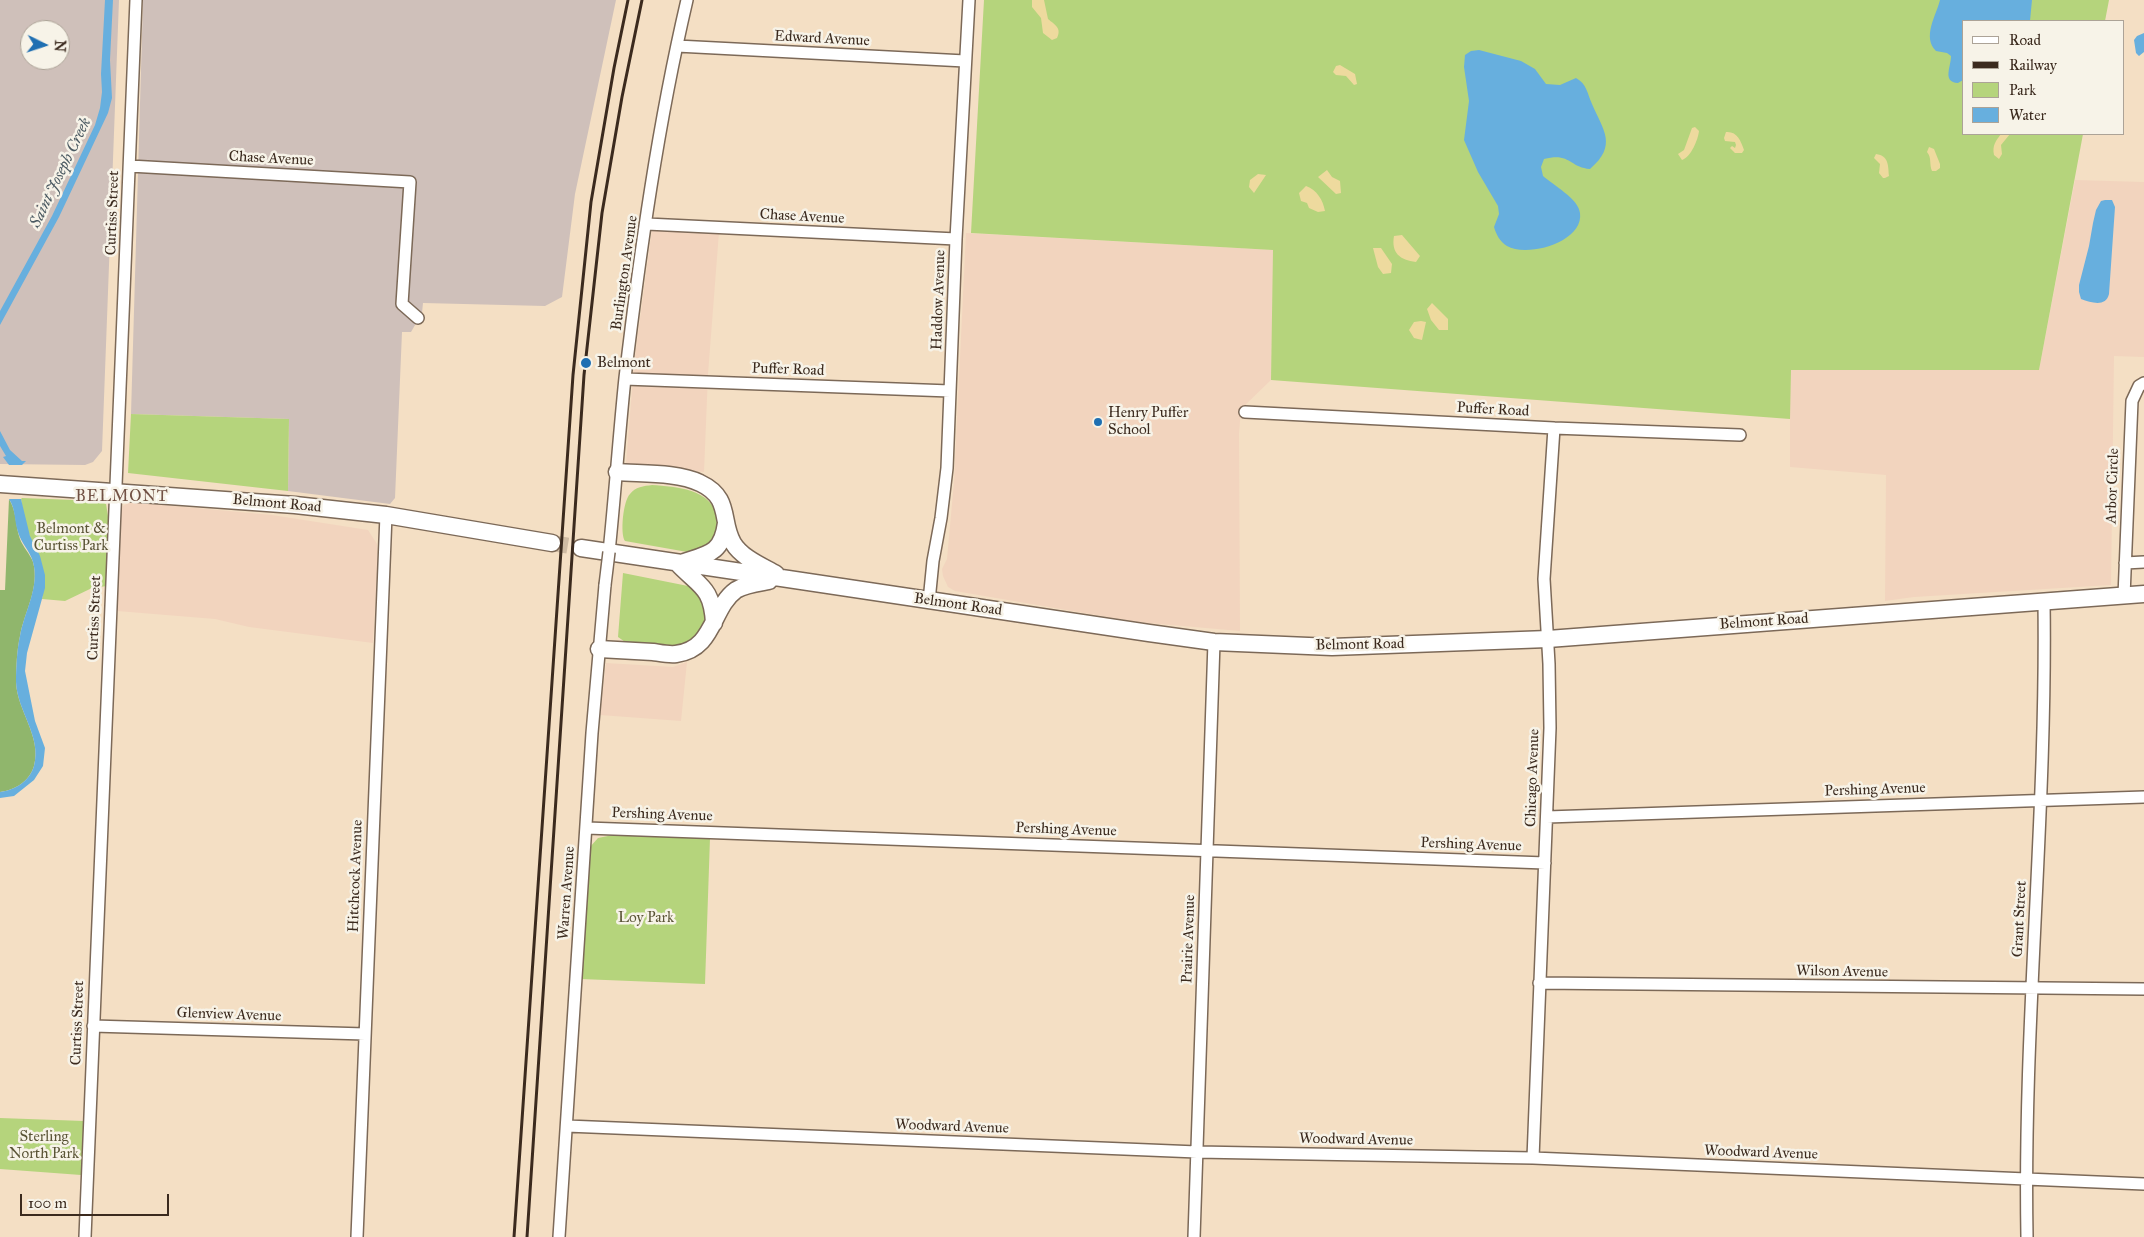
<!DOCTYPE html>
<html>
<head>
<meta charset="utf-8">
<style>
  body { margin:0 }
  #map { position:relative; width:2144px; height:1237px; overflow:hidden; background:#f4dfc4; font-family:"IM FELL Great Primer",serif }
  canvas { display:block }
  .legend { position:absolute; left:1962px; top:20px; width:162px; height:115px; box-sizing:border-box; background:#f7f3e8; border:1px solid #aca397; margin:0; padding:6px 9px; list-style:none; font-size:15px; color:#3b2a1e }
  .legend li { display:flex; align-items:center; gap:10px; height:25px }
  .legend b { width:25px; border:1px solid #aca397 }
  .north { position:absolute; left:20px; top:20px; width:50px; height:50px; box-sizing:border-box; background:#f7f3e8; border:1px solid #aca397; border-radius:50%; rotate:94deg; font-size:14px; font-weight:700; line-height:20px; text-align:center; color:#3b2a1e }
  .north::after { content:''; display:block; margin:auto; width:18px; height:22px; background:#1f6fb2; clip-path:polygon(50% 0,100% 100%,50% 72%,0 100%) }
  .scale { position:absolute; left:20px; top:1194px; width:149px; height:22px; box-sizing:border-box; border:2px solid #3b2a1e; border-top:0; padding-left:6px; font-size:15px; line-height:18px; white-space:nowrap; color:#3b2a1e; -webkit-text-stroke:4px #f7f3e8; paint-order:stroke }
</style>
</head>
<body>
<div id="map">
<canvas width="2144" height="1237"></canvas>
<ul class="legend">
<li><b style="height:6px;background:#fff"></b>Road</li>
<li><b style="height:6px;background:#3b2a1e"></b>Railway</li>
<li><b style="height:14px;background:#b5d47c"></b>Park</li>
<li><b style="height:14px;background:#67afde"></b>Water</li>
</ul>
<div class="north">N</div>
<div class="scale">100 m</div>
</div>
<script>
const ctx = document.querySelector('canvas').getContext('2d');
ctx.lineJoin = 'round';
function fillPath(path, color) { ctx.fillStyle = color; ctx.fill(path, 'evenodd'); }
function strokePath(path, color, width, dash) { ctx.strokeStyle = color; ctx.lineWidth = width; ctx.lineCap = dash ? 'butt' : 'round'; ctx.setLineDash(dash || []); ctx.stroke(path); }
function drawText(font, color, halo, rows, align = 'center') {
  ctx.font = font + ' "IM FELL Great Primer",serif'; ctx.lineWidth = 5; ctx.setLineDash([]); ctx.textBaseline = 'middle'; ctx.strokeStyle = halo; ctx.fillStyle = color; for (const [text, x, y, turn = 0] of rows) {
    ctx.save(); ctx.translate(x, y); ctx.rotate((+turn || 0) * Math.PI / 180); ctx.textAlign = isNaN(turn) ? turn : align; if (halo) ctx.strokeText(text, 0, 0); ctx.fillText(text, 0, 0); ctx.restore();
  }
}
fillPath(new Path2D(`
  M 2075,180 L 2144,182 L 2144,357 L 2114,356 L 2111,585 L 1914,597 L 1885,601 L 1886,475 L 1790,467 L 1790,370 L 2039,370 Z
  M 652,229 L 719,232 L 708,374 L 704,472 L 626,464 L 634,364 Z
  M 966,233 L 1274,250 L 1271,380 L 1241,409 L 1239,434 L 1240,631 L 1137,622 L 955,591 L 948,587 L 943,576 L 942,569 L 947,559 L 954,482 Z
  M 130,502 L 272,515 L 368,530 L 377,544 L 378,557 L 373,643 L 249,627 L 215,619 L 117,611 L 119,516 L 123,506 Z
  M 687,662 L 681,721 L 600,715 L 606,663 L 673,667 Z`), '#f2d4be');
fillPath(new Path2D(`
  M 0,0 L 119,0 L 102,451 L 93,462 L 85,465 L 0,464 ZM 30,30 L 60,30 L 60,60 L 30,60 Z
  M 143,0 L 616,0 L 575,194 L 562,297 L 545,306 L 423,303 L 422,313 L 411,332 L 402,332 L 395,498 L 390,504 L 288,491 L 289,419 L 131,414 Z`), '#cfc0ba');
fillPath(new Path2D(`
  M 984,0 L 2109,0 L 2105,21 L 1963,21 L 1963,134 L 2083,134 L 2039,370 L 1791,370 L 1790,419 L 1271,380 L 1273,250 L 971,233 Z
  M 131,414 L 289,419 L 288,491 L 128,473 Z
  M 652,485 C 676,487 711,488 718,518 C 720,525 718,534 718,542 L 693,553 L 625,541 C 620,534 623,501 630,494 C 635,487 644,486 652,485 Z
  M 22,498 L 100,501 L 106,504 L 108,516 L 107,586 L 92,588 L 65,601 L 42,599 C 47,578 36,555 29,534 C 25,523 23,511 21,499 Z
  M 623,573 L 698,588 L 706,615 L 704,626 L 691,642 L 672,649 L 628,644 L 618,637 Z
  M 613,835 L 710,838 L 705,984 L 581,979 L 590,847 L 598,838 Z
  M 0,1118 L 84,1121 L 81,1175 L 0,1169 Z`), '#b5d47c');
fillPath(new Path2D(`
  M 9,499 C 17,512 15,525 20,539 C 23,547 30,554 33,562 C 40,588 24,612 20,636 C 17,649 16,669 16,682 C 17,711 42,736 34,766 C 29,782 15,790 0,792 L 0,590 L 5,590 Z`), '#90b66c');
fillPath(new Path2D(`
  M 1032,0 L 1044,0 L 1048,19 C 1055,25 1062,28 1057,38 L 1052,40 L 1043,33 L 1041,18 L 1032,7 Z
  M 1340,65 L 1355,74 L 1357,84 L 1354,85 L 1346,76 L 1336,75 L 1333,72 L 1336,66 Z
  M 1695,127 L 1699,131 C 1698,140 1691,157 1682,160 L 1678,154 L 1684,150 L 1692,128 Z
  M 1726,132 C 1737,131 1741,141 1744,150 L 1742,153 L 1735,153 L 1730,148 L 1732,146 L 1735,148 L 1736,145 L 1735,142 L 1725,141 L 1724,138 Z
  M 2001,134 L 2010,134 L 2001,145 L 2002,154 L 1999,159 L 1994,155 C 1992,145 1996,141 2001,134 Z
  M 1929,147 L 1934,149 L 1940,164 L 1940,168 L 1936,171 L 1932,171 C 1929,164 1932,158 1927,152 Z
  M 1876,154 C 1889,156 1888,165 1889,176 L 1885,178 L 1883,178 L 1879,173 L 1880,164 L 1874,158 Z
  M 1327,170 L 1332,177 L 1340,181 L 1341,193 L 1336,194 L 1318,177 Z
  M 1258,174 L 1266,175 L 1254,193 L 1249,187 L 1250,180 Z
  M 1306,186 C 1317,190 1323,200 1325,211 L 1318,212 L 1309,208 L 1307,203 L 1301,201 L 1299,193 Z
  M 1402,235 L 1420,256 L 1416,262 C 1400,260 1391,253 1394,236 Z
  M 1373,248 L 1381,248 L 1392,264 L 1391,273 L 1383,274 L 1378,267 Z
  M 1432,303 L 1448,319 L 1448,330 L 1439,330 L 1431,320 L 1427,309 Z
  M 1421,321 L 1426,322 L 1422,340 L 1414,338 L 1409,330 L 1414,322 Z`), '#eeda9e');
fillPath(new Path2D(`
  M 105,0 L 113,0 L 110,60 L 112,98 L 108,113 L 59,217 L 0,325 L 0,311 L 52,216 L 95,125 L 100,108 L 102,92 L 101,74 Z
  M 1940,0 L 2032,0 L 2030,21 L 1963,21 L 1963,80 L 1958,83 C 1942,82 1951,67 1951,56 L 1947,53 L 1936,51 C 1922,37 1936,16 1940,0 Z
  M 2144,33 L 2144,52 L 2139,56 L 2136,53 L 2134,40 L 2137,36 Z
  M 1479,50 L 1521,61 L 1535,69 L 1546,84 L 1560,85 L 1576,78 C 1587,84 1587,93 1592,104 C 1603,130 1618,145 1590,169 C 1569,167 1570,152 1544,159 L 1541,167 L 1543,176 C 1553,185 1579,199 1580,213 C 1584,242 1527,258 1507,246 C 1500,242 1496,234 1494,227 L 1499,214 L 1498,206 L 1478,172 L 1464,140 L 1469,101 L 1464,67 L 1465,55 L 1471,51 Z
  M 2105,200 L 2112,200 L 2115,207 L 2109,294 C 2106,307 2092,303 2081,299 L 2079,292 L 2079,285 L 2089,246 L 2093,223 L 2096,210 L 2101,201 Z
  M 0,431 L 10,450 L 22,461 L 26,461 L 22,465 L 9,465 L 3,457 L 6,456 L 0,446 Z
  M 9,499 L 21,499 L 30,536 L 40,556 L 45,575 L 45,588 L 27,653 L 25,671 L 35,721 L 45,748 L 43,766 L 34,780 L 14,796 L 0,798 L 0,792 C 15,790 29,782 34,766 C 42,736 17,711 16,682 C 16,669 17,648 20,636 C 24,612 40,587 33,562 C 30,551 21,543 18,532 C 14,520 16,510 9,499 Z`), '#67afde');
strokePath(new Path2D(`
  M 552,543 L 581,548`), '#cfbba3', 16, [16, 8]);
const minor = new Path2D(`
  M 677,46 L 965,61
  M 130,166 L 410,182 L 402,304 L 418,318
  M 647,224 L 956,239
  M 625,379 L 950,391
  M 1245,412 L 1554,428 L 1740,435
  M 609,552 C 615,494 619,436 625,378 C 640,252 658,124 687,0
  M 2125,563 L 2144,562
  M 2124,596 L 2132,401 L 2139,386 L 2144,383
  M 929,601 L 933,561 L 941,518 L 947,468 L 956,239 L 969,0
  M 1547,817 L 2144,797
  M 587,828 L 1545,863
  M 1539,983 L 2144,989
  M 93,1026 L 365,1034
  M 567,1126 L 1197,1152 L 1533,1158 L 2144,1184
  M 1533,1158 L 1550,728 L 1549,664 L 1544,579 L 1554,428
  M 85,1237 L 136,0
  M 357,1237 L 386,515
  M 559,1237 L 592,733 L 605,585
  M 1194,1237 L 1214,642
  M 2027,1237 C 2023,1025 2047,814 2044,602`);
const secondary = new Path2D(`
  M 617,472 C 641,474 678,472 700,483 C 732,498 720,521 733,543 C 742,558 762,566 776,574
  M 0,484 L 295,505 L 386,515 L 552,543
  M 581,548 L 1149,633 L 1214,642 L 1332,647 L 1548,639 L 2144,594
  M 684,562 C 709,554 722,553 726,523
  M 678,564 C 700,587 712,587 714,623
  M 599,649 C 617,650 635,651 653,652 C 660,653 669,655 676,654 C 715,649 711,608 736,590 C 746,584 758,583 769,581`);
strokePath(minor, '#7c6958', 14);
strokePath(secondary, '#7c6958', 19);
strokePath(minor, '#fff', 11);
strokePath(secondary, '#fff', 16);
strokePath(new Path2D(`
  M 514,1237 L 573,375 L 591,202 L 614,68 L 628,0
  M 527,1237 L 584,375 L 602,213 L 622,97 L 642,0`), '#3b2a1e', 3);
const minorBridge = new Path2D(`
  M 605,585 L 609,552`);
strokePath(minorBridge, '#7c6958', 14, []);
strokePath(minorBridge, '#fff', 11);
for (const [x, y, r, color] of [
  [586,363,6,"#1f6fb2"],
  [1098,422,5,"#1f6fb2"]
]) { const dot = new Path2D(); dot.arc(x, y, r, 0, 2 * Math.PI); ctx.fillStyle = color; ctx.fill(dot); strokePath(dot, '#f7f3e8', 2); }
drawText('15px', '#3b2a1e', '#f7f3e8', [
  ["Edward Avenue",822,39,3],
  ["Chase Avenue",271,159,3],
  ["Curtiss Street",113,213,-88],
  ["Chase Avenue",802,217,3],
  ["Burlington Avenue",625,273,-82],
  ["Haddow Avenue",939,300,-88],
  ["Puffer Road",788,370,2],
  ["Puffer Road",1493,410,3],
  ["Arbor Circle",2113,486,-88],
  ["Belmont Road",277,504,5],
  ["Belmont Road",958,605,8],
  ["Curtiss Street",95,618,-88],
  ["Belmont Road",1764,622,-4],
  ["Belmont Road",1360,645,-1],
  ["Chicago Avenue",1533,778,-88],
  ["Pershing Avenue",1875,790,-2],
  ["Pershing Avenue",662,815,2],
  ["Pershing Avenue",1066,830,2],
  ["Pershing Avenue",1471,845,2],
  ["Hitchcock Avenue",356,876,-88],
  ["Warren Avenue",567,893,-86],
  ["Grant Street",2020,919,-87],
  ["Prairie Avenue",1189,939,-88],
  ["Wilson Avenue",1842,972,1],
  ["Glenview Avenue",229,1015,2],
  ["Curtiss Street",78,1023,-88],
  ["Woodward Avenue",952,1127,2],
  ["Woodward Avenue",1356,1140,1],
  ["Woodward Avenue",1761,1153,2]
]);
drawText('15px', '#3b2a1e', '#f7f3e8', [
  ["Belmont",597,363],
  ["Henry Puffer",1108,413],
  ["School",1108,430]
], 'left');
drawText('15px', '#5a5436', '#f7f3e8', [
  ["Belmont &",71,529],
  ["Curtiss Park",71,546],
  ["Loy Park",646,918],
  ["Sterling",44,1137],
  ["North Park",44,1154]
]);
drawText('italic 16px', '#4a5961', '#f7f3e8', [
  ["Saint Joseph Creek",61,173,-64]
]);
ctx.letterSpacing = '1px';
drawText('16px', '#715144', '#f7f3e8', [
  ["BELMONT",122,497]
]);
ctx.letterSpacing = '0px';
</script>
</body>
</html>
